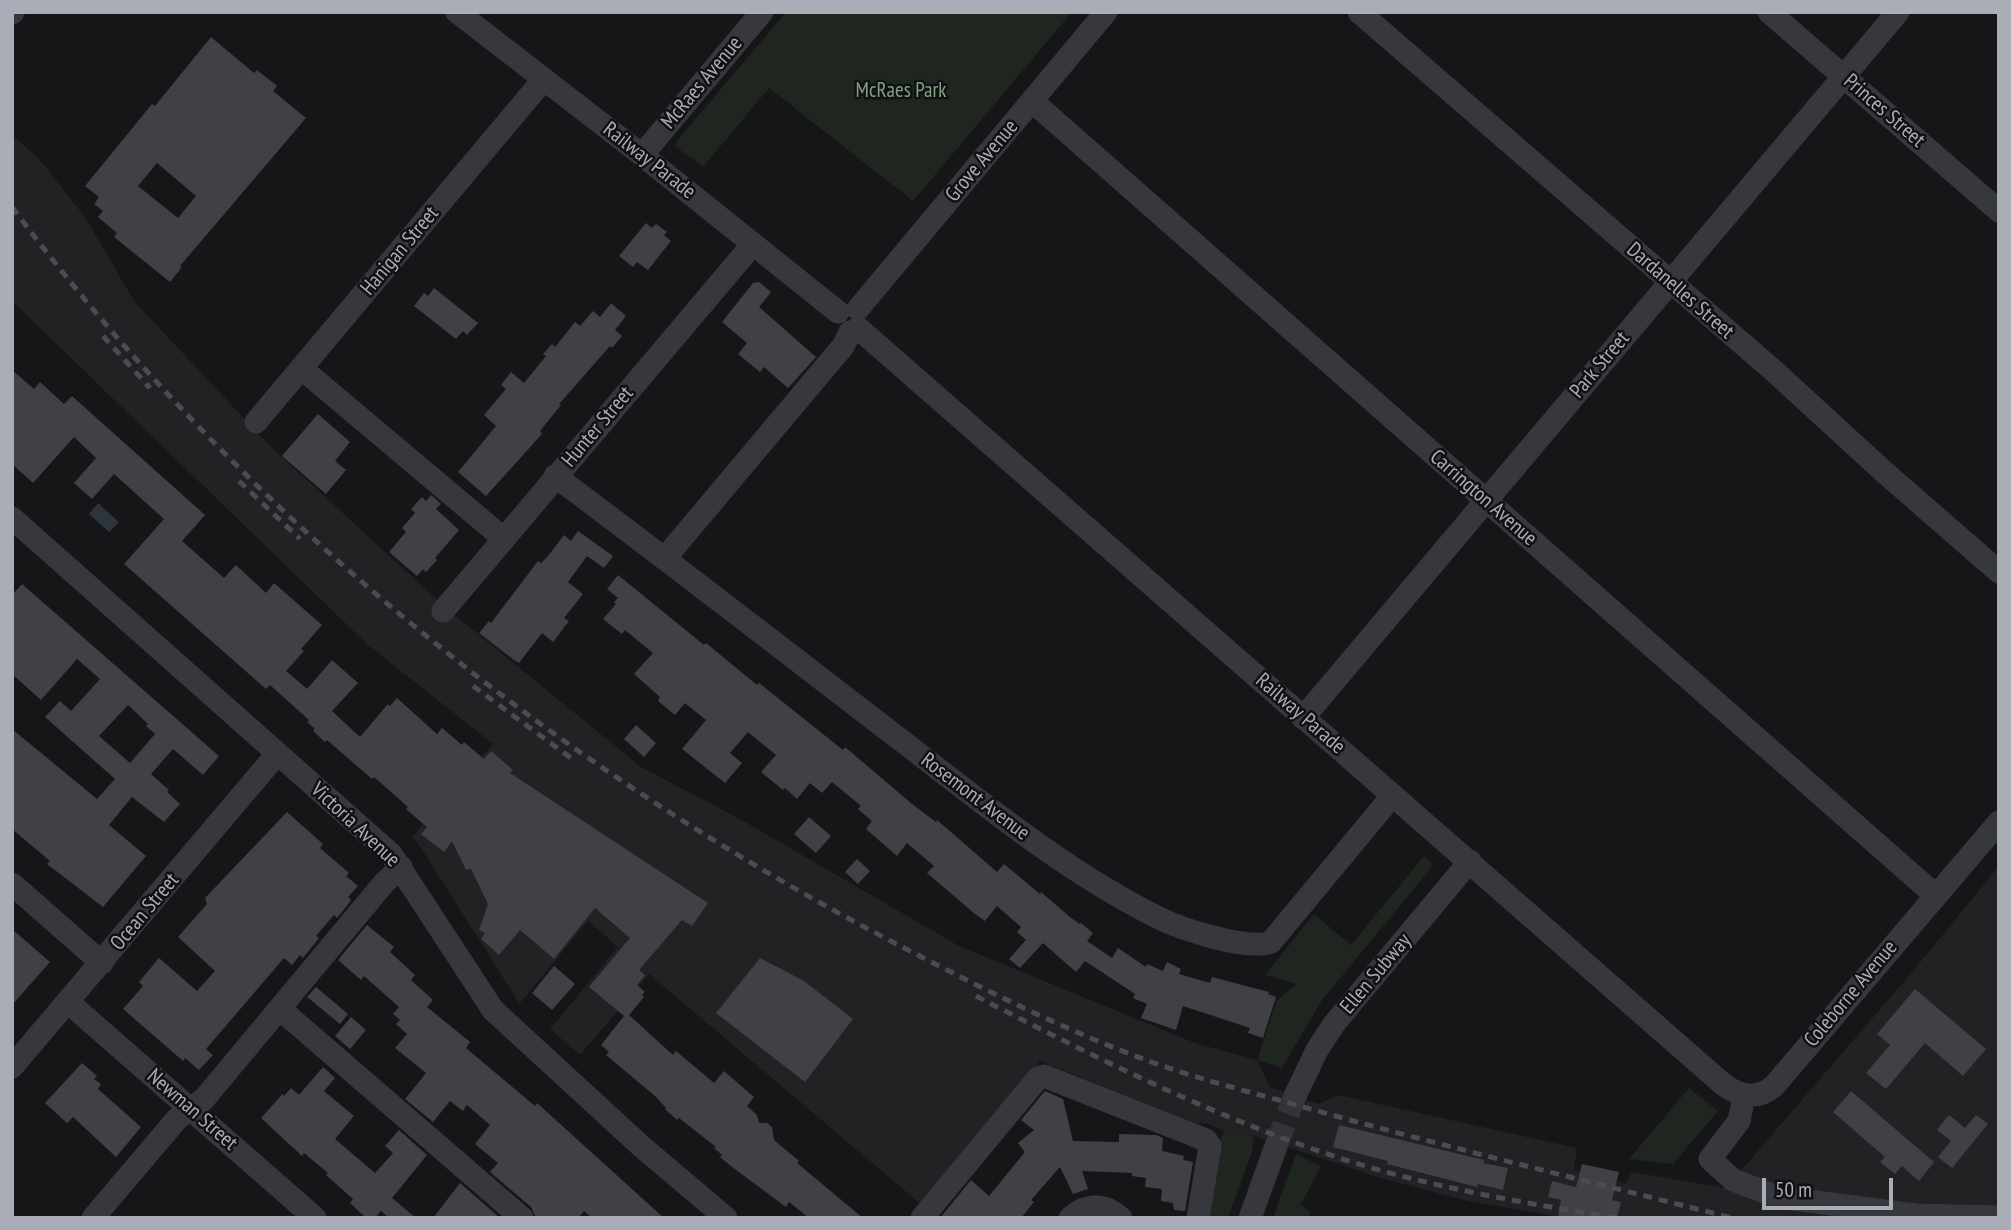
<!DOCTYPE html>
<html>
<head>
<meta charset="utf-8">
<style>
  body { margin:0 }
  #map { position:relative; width:2011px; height:1230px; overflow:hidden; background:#161618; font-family:"PT Sans Narrow",sans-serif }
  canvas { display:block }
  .frame { position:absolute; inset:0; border:14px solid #a8adb8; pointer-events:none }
  .scale { position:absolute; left:1762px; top:1178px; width:131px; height:32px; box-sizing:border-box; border:4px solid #a8adb8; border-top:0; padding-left:9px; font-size:21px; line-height:24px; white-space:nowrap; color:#a8adb8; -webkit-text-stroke:5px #111113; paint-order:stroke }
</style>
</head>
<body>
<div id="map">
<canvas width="2011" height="1230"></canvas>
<div class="frame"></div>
<div class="scale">50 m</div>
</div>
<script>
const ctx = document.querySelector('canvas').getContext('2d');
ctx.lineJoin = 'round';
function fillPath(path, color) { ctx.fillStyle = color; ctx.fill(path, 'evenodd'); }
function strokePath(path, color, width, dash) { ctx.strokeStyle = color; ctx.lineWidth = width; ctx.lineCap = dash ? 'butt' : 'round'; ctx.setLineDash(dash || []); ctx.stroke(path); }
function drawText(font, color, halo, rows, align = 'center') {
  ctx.font = font + ' "PT Sans Narrow",sans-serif'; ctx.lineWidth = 5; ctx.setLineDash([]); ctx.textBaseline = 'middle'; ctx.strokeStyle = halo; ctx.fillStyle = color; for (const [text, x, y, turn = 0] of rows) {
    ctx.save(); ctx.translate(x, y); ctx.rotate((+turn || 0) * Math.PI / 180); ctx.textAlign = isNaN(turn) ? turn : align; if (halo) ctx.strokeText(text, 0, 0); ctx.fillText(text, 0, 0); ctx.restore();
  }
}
fillPath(new Path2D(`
  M 12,135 L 39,159 L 85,217 L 134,301 L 270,446 L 446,608 L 641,767 L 740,819 L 959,946 L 1195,1043 L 1257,1060 L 1270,1087 L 1318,1104 L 1338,1095 L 1577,1148 L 1574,1170 L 1625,1184 L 1632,1172 L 1726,1188 L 1913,971 L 1999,866 L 1999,1218 L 1567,1218 L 1468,1201 L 1384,1179 L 1257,1137 L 1224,1131 L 1209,1124 L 1193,1123 L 1040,1061 L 923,1206 L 649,974 L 580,1055 L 550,1029 L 618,947 L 588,921 L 520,1003 L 517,1000 L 418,843 L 412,837 L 493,744 L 368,645 L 12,301 Z`), '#222225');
fillPath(new Path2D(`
  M 786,12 L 1072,12 L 913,201 L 769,88 L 703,167 L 676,147 L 676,142 Z
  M 1424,856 L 1431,862 L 1432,867 L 1322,1000 L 1282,1068 L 1257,1060 L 1277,1000 L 1297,984 L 1265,975 L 1314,914 L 1351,945 Z
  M 1689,1088 L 1718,1111 L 1673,1164 L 1629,1159 Z
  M 1224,1131 L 1254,1137 L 1252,1152 L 1228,1218 L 1206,1218 L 1217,1149 Z
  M 1296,1154 L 1321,1166 L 1301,1204 L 1311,1213 L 1307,1218 L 1273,1218 Z`), '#1e261f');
fillPath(new Path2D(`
  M 98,503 L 119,522 L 109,532 L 89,514 Z`), '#2c353c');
fillPath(new Path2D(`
  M 211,37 L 254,73 L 257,70 L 277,86 L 273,91 L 306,118 L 180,266 L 182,267 L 170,282 L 114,237 L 117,233 L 98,217 L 103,211 L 94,204 L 99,197 L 85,186 L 152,104 L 155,106 ZM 157,163 L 196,196 L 178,218 L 138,186 Z
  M 646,223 L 652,228 L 656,224 L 667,232 L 664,235 L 671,241 L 648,270 L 637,262 L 633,267 L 619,256 Z
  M 759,282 L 771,292 L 759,307 L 816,357 L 788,388 L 764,367 L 760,372 L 738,354 L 747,343 L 722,322 L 753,283 Z
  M 434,288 L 478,323 L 467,335 L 463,331 L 456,339 L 414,306 L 424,293 L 428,296 Z
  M 611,303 L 626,316 L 615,330 L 622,336 L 612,348 L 610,346 L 559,404 L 561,405 L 540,431 L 542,434 L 486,496 L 458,472 L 496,426 L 484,415 L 506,389 L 501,385 L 511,372 L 524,383 L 546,356 L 543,354 L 552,344 L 555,347 L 575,322 L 580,326 L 593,311 L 600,317 Z
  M 12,370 L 34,389 L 40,382 L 64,404 L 72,396 L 205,515 L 182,541 L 224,578 L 236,565 L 266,593 L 274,583 L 322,625 L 301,649 L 304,651 L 286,671 L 307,689 L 332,660 L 358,683 L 332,711 L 360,737 L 388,704 L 390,706 L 397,698 L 437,734 L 442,728 L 462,745 L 464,742 L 484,759 L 491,751 L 513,770 L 510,773 L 708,903 L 692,926 L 682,920 L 639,970 L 645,975 L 637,985 L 645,992 L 642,995 L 644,997 L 629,1015 L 673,1055 L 676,1051 L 714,1083 L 724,1071 L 754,1097 L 747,1106 L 757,1115 L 759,1123 L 767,1123 L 772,1127 L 774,1140 L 799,1161 L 797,1163 L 863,1218 L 809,1218 L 789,1202 L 786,1207 L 732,1167 L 720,1157 L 722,1155 L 714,1148 L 716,1147 L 679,1118 L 677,1120 L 665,1109 L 666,1108 L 655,1096 L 606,1055 L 609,1052 L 601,1045 L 624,1016 L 589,987 L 630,938 L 595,908 L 554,959 L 520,930 L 499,955 L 481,939 L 485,933 L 479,930 L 488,904 L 471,869 L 466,870 L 452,841 L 444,852 L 421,834 L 427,827 L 406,809 L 408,807 L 374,777 L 372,779 L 327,740 L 325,742 L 313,731 L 315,729 L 307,722 L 309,720 L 270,685 L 266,689 L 124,564 L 164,519 L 114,474 L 92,499 L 74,483 L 96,458 L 74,437 L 33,483 L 12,464 Z
  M 318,414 L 350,442 L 335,461 L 346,470 L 326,494 L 282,456 Z
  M 431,495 L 441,504 L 436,509 L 459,530 L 435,558 L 437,560 L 426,572 L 423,569 L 417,576 L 389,552 L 406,532 L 402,528 L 415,513 L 411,509 L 422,497 L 426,501 Z
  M 578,531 L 613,556 L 604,568 L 587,556 L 568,582 L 583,594 L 564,618 L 569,621 L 553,642 L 542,633 L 519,663 L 514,660 L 479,633 L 489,621 L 491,623 L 538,561 L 541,563 L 548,556 L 564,535 L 571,541 Z
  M 618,575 L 704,645 L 706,643 L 757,685 L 759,683 L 843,750 L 845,747 L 912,804 L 936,822 L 937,820 L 997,872 L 1004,864 L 1040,894 L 1041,892 L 1071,918 L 1080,924 L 1081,923 L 1093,933 L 1087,941 L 1112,958 L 1118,948 L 1146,967 L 1147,964 L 1163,971 L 1167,962 L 1181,969 L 1179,974 L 1210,983 L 1212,977 L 1269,992 L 1268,994 L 1276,997 L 1263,1038 L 1248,1033 L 1250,1028 L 1183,1006 L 1176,1030 L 1141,1018 L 1147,1004 L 1133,998 L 1135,994 L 1085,961 L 1076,972 L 1043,943 L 1020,968 L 1009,959 L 1026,940 L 1017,932 L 1021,927 L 997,906 L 985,921 L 975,914 L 927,873 L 934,866 L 907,843 L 897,856 L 866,829 L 872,821 L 858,809 L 861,806 L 832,782 L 822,793 L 810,783 L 797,799 L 785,788 L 783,790 L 761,772 L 776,755 L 748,732 L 730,753 L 742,763 L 725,783 L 682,749 L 706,720 L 685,703 L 675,715 L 658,701 L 660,697 L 634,674 L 653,653 L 625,630 L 622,634 L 603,619 L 616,604 L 614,602 L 618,598 L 607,589 Z
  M 22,584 L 219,756 L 203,775 L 173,749 L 151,774 L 169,790 L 167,792 L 180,804 L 164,822 L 132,797 L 109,825 L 146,856 L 103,907 L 47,864 L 50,861 L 12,829 L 12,729 L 97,799 L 115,779 L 45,717 L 60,701 L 71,711 L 100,679 L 77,659 L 41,700 L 12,674 L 12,595 ZM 128,705 L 148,724 L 146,726 L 155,734 L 130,763 L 99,736 Z
  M 636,725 L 656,743 L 644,757 L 624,739 Z
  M 287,812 L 323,844 L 320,848 L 349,873 L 346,876 L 358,886 L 348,897 L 351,900 L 346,907 L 337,918 L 334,915 L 316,936 L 319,938 L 303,958 L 300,955 L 292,965 L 284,958 L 206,1049 L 213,1055 L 199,1070 L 185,1058 L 183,1061 L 123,1009 L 143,986 L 139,982 L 159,958 L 197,991 L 215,971 L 178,937 L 207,904 L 205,898 Z
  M 809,817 L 831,836 L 816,853 L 794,834 Z
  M 857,859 L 870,871 L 858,884 L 845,872 Z
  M 367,925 L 394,947 L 390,952 L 415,975 L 411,980 L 433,1000 L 427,1007 L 470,1042 L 466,1048 L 535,1106 L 537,1103 L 664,1218 L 592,1218 L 584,1211 L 578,1218 L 536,1218 L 531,1207 L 490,1172 L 498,1163 L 475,1144 L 490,1125 L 467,1105 L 463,1111 L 450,1101 L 433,1122 L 405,1099 L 426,1073 L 395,1048 L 407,1034 L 396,1024 L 400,1020 L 393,1014 L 399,1007 L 364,976 L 361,980 L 338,960 Z
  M 12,929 L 50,962 L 12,1005 Z
  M 760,958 L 804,981 L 853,1019 L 805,1082 L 716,1013 Z
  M 554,966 L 575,984 L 552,1010 L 532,993 Z
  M 316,987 L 348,1014 L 340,1024 L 307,997 Z
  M 1915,989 L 1986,1049 L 1963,1076 L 1925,1043 L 1886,1089 L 1866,1073 L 1890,1045 L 1877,1034 Z
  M 351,1017 L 366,1030 L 350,1049 L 335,1036 Z
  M 82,1063 L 97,1076 L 94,1079 L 101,1084 L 98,1089 L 141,1127 L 116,1157 L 73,1117 L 67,1123 L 45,1103 Z
  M 323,1067 L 335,1078 L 324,1091 L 354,1116 L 335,1139 L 368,1167 L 375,1173 L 393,1153 L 385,1146 L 399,1130 L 427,1155 L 392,1198 L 416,1218 L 389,1218 L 381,1211 L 375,1218 L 366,1218 L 350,1203 L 353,1199 L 326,1175 L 328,1173 L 304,1153 L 302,1156 L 261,1118 L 279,1098 L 282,1094 L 284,1096 L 291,1088 L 299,1095 Z
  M 1045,1091 L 1063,1099 L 1073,1141 L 1119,1142 L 1119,1134 L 1156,1135 L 1163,1138 L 1162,1151 L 1184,1156 L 1183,1160 L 1193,1162 L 1185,1211 L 1174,1210 L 1173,1203 L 1161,1201 L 1162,1189 L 1145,1187 L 1146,1178 L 1132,1176 L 1132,1173 L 1082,1171 L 1088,1189 L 1073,1194 L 1060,1167 L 1031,1200 L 1034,1202 L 1021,1218 L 940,1218 L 971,1180 L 989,1196 L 1025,1152 L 1018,1143 L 1034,1130 L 1021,1120 Z
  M 1851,1091 L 1934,1162 L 1919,1181 L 1902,1166 L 1895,1174 L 1880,1162 L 1885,1157 L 1833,1112 Z
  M 1949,1115 L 1965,1128 L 1976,1115 L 1988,1124 L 1952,1168 L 1938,1157 L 1951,1141 L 1937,1130 Z
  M 1339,1125 L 1484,1160 L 1483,1163 L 1508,1168 L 1503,1190 L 1478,1184 L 1477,1187 L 1387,1164 L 1388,1161 L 1333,1147 Z
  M 1582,1164 L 1619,1172 L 1612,1200 L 1621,1202 L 1617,1218 L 1558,1218 L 1561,1200 L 1548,1197 L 1552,1181 L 1576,1187 Z
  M 460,1183 L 500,1218 L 433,1218 Z`), '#404145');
strokePath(new Path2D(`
  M 1276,1146 L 1295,1096`), '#333438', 23, [23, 11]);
strokePath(new Path2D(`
  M 457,12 L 642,155 L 838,312
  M 1359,12 L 1774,371 L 1883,471 L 1999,572
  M 1769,12 L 1999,211
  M 12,13 L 13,12
  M 1032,101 L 1935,895
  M 642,155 L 762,12
  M 858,309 L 1106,12
  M 858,328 L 1724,1085 C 1741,1097 1757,1100 1774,1086 L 1999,822
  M 301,368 L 503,538
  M 256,422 L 544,79
  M 555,476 C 669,561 781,648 893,734 C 978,799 1062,870 1159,918 C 1181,929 1248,951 1271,942 L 1393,795
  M 12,518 L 391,854 L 493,1010 L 641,1146 L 726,1218
  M 665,558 L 844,345 L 850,332
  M 443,611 L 753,244
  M 1303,718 L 1898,12
  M 12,884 L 102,963
  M 68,1002 L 315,1218
  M 280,1009 L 522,1218
  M 12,1067 L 277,754
  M 1295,1096 L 1317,1050 L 1334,1024 L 1470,861
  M 1744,1096 L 1739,1121 L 1710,1159 L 1733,1180 L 1778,1197 L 1915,1215 L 1999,1217
  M 93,1218 L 177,1119 L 204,1099 L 384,883 L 401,867
  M 922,1218 L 1038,1078 L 1044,1076 L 1206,1140 L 1210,1146 L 1198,1218
  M 1070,1218 C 1087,1203 1104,1203 1121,1218
  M 1250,1218 L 1276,1146`), '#37383d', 23);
strokePath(new Path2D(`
  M 12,207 C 247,522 566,775 914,953 C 993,994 1073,1034 1157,1064 C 1208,1082 1262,1095 1314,1110 C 1453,1149 1592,1182 1732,1218
  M 103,336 L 150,388
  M 239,481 L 300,539
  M 473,686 L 575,761
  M 976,996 C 1098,1059 1224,1122 1355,1163 C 1440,1189 1527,1203 1615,1218`), '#4a4c52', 5, [9, 7]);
drawText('21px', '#a8adb8', '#111113', [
  ["McRaes Avenue",702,83,-50],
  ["Princes Street",1884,111,41],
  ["Railway Parade",649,161,38],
  ["Grove Avenue",982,161,-50],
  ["Hanigan Street",400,251,-50],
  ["Dardanelles Street",1680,291,41],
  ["Park Street",1600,365,-50],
  ["Hunter Street",598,427,-50],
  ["Carrington Avenue",1483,498,41],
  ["Railway Parade",1300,714,41],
  ["Rosemont Avenue",975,797,37],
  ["Victoria Avenue",355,825,43],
  ["Ocean Street",145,912,-50],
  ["Ellen Subway",1376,974,-50],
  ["Coleborne Avenue",1851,994,-50],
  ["Newman Street",192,1110,41]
]);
drawText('21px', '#7fa381', '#111113', [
  ["McRaes Park",901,91]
]);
</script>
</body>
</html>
